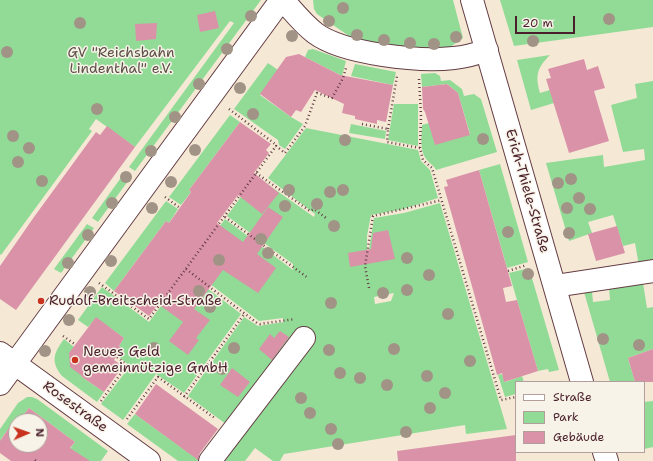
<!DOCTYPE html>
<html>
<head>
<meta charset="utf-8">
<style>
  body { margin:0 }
  #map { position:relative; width:653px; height:461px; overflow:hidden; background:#f5e9d5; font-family:"Shantell Sans",sans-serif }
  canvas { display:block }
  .legend { position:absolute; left:515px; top:381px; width:130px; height:72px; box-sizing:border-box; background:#f7f3e8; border:1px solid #b29e9c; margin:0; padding:5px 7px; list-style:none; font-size:12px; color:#4a1f2b }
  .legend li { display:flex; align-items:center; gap:8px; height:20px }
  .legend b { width:20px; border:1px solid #b29e9c }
  .north { position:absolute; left:8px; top:413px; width:40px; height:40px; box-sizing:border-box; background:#f7f3e8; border:1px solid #b29e9c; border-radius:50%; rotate:88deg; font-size:11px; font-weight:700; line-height:16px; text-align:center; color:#4a1f2b }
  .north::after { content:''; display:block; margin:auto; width:14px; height:18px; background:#c8321e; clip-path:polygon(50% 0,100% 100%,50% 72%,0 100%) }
  .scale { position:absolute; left:515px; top:16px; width:60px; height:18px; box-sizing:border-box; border:2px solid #4a1f2b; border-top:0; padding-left:5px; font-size:12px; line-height:14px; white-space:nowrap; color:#4a1f2b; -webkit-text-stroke:3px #f7f3e8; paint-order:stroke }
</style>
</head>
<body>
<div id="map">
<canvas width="653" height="461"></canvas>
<ul class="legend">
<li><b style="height:5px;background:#fff"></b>Straße</li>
<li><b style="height:11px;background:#91db97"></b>Park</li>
<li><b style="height:11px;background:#da92a8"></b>Gebäude</li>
</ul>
<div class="north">N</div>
<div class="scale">20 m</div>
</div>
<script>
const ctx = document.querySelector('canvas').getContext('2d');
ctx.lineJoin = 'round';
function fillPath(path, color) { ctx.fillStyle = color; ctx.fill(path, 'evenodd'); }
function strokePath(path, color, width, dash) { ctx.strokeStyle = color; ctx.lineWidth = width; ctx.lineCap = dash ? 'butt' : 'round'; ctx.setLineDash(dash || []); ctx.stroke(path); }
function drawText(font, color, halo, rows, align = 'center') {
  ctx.font = font + ' "Shantell Sans",sans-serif'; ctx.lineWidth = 3; ctx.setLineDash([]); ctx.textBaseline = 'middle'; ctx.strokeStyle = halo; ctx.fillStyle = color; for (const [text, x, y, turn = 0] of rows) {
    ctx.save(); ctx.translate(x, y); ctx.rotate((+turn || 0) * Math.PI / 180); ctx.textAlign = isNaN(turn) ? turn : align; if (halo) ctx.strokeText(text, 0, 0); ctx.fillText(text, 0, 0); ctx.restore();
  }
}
fillPath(new Path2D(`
  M 0,0 L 261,0 L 135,171 L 129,167 L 234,23 L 230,21 L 135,147 L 96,119 L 89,129 L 92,131 L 1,255 L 0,254 Z
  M 313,0 L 453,0 L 463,38 L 449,48 L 404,48 L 352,38 L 317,14 L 314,9 Z
  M 500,0 L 653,0 L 653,27 L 514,46 Z
  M 313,49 L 346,61 L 342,76 L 305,57 L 308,50 Z
  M 550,55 C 537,68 535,75 540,93 L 550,90 L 554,103 L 531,110 L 517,60 Z
  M 268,63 L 278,70 L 260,95 L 291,117 L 303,124 L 285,149 L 279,145 L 278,140 L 234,109 Z
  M 355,64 L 396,72 L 393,85 L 351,76 Z
  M 435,73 L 440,76 L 441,81 L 450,80 L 462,89 L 464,96 L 474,94 L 481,99 L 497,152 L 436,170 C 434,165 430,164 427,160 C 419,151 422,136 422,125 L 429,123 L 435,144 L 470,134 L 458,93 L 447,84 L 422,87 L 421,74 Z
  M 653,81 L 653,264 L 639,266 L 635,243 L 623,246 L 613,215 L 588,222 L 592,233 L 569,241 L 546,163 L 603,155 L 604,167 L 645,160 L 644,149 L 623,152 L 611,105 L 637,98 L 635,84 Z
  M 394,104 L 418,104 L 418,146 L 388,140 Z
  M 230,115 L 240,122 L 189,190 L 191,192 L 181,205 L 169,197 Z
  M 351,124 L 386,131 L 385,139 L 349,133 Z
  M 306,128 L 418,150 L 421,161 L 430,170 L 438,198 L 403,209 L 371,215 L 367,236 L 367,263 L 374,218 L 404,213 L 440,203 L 507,429 L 466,434 L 465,425 L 284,454 L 280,461 L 273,461 L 255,448 L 245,461 L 218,461 L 230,427 L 188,396 L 244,317 L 258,326 L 284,322 L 283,318 L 259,321 L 189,268 L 225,219 L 293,270 L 293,264 L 227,216 L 256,176 L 314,217 L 315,214 L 268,178 ZM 394,293 L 391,301 L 375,304 L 374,297 Z
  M 500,164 L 528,262 L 507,268 L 479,170 Z
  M 125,172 L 131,177 L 98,222 L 92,218 Z
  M 166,201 L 178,209 L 169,223 L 166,221 L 114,291 L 105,283 Z
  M 87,224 L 94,228 L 61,273 L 54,269 Z
  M 529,268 L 559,370 L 549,372 L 548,369 L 538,371 L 509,273 Z
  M 186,272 L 241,314 L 184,393 L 156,374 L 123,420 L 101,404 L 130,366 L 114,353 L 118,353 L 122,348 L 119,346 L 124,338 L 96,318 L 88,327 L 78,320 L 102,287 L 149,322 Z
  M 643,283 L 647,308 L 653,307 L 653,349 L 628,358 L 635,382 L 610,382 L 584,292 L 592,291 L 593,302 L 610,300 L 609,288 Z
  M 64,339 L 74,347 L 82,377 L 104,392 L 97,402 L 62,376 C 50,361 54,353 64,339 Z
  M 502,374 L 505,382 L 522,376 L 524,382 L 516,382 L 516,394 L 505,397 L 498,375 Z
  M 27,397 L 32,397 L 37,399 L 108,451 L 101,461 L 65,461 L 63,458 L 75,442 L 29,408 L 19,421 L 16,421 L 16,424 L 13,423 L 1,439 L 0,446 L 0,429 L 18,403 Z
  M 653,401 L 653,447 L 644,449 L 644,402 Z
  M 135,414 L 200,461 L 178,461 L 127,424 Z`), '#91db97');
fillPath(new Path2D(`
  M 215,11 L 219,28 L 200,32 L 197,15 Z
  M 157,23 L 156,39 L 136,41 L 135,24 Z
  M 299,54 L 340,75 L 393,85 L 386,122 L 377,120 L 377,124 L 355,119 L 355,116 L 342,113 L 344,104 L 315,90 L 301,112 L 296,110 L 291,117 L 260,94 L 286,57 Z
  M 584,59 L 587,70 L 598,66 L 605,88 L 594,91 L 609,141 L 569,153 L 546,79 L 551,78 L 548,69 Z
  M 447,84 L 458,93 L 470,135 L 435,145 L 425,112 L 423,109 L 422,87 Z
  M 240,122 L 271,144 L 266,150 L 269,153 L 254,173 L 279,193 L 262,214 L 238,195 L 217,223 L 243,242 L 268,207 L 283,217 L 257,254 L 276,268 L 258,293 L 223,270 L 194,309 L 210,320 L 196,338 L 199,340 L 188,355 L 169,341 L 183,322 L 158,304 L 149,316 L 114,291 L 166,221 L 169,223 L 191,192 L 189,190 Z
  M 107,126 L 135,147 L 16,310 L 0,299 L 0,266 L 34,217 L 96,132 L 100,135 Z
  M 479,170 L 512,286 L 503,288 L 506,302 L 517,300 L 538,371 L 504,382 L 502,373 L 497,375 L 444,187 L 448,186 L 446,180 Z
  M 617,226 L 625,253 L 596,261 L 588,234 Z
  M 388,230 L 395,259 L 350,267 L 348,253 L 371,249 L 373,233 Z
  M 96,317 L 124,338 L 119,346 L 122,348 L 114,360 L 123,366 L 104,392 L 82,377 L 82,376 L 70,367 L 69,353 Z
  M 280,331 L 289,337 L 272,360 L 259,349 L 270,334 L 274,338 Z
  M 653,349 L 653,382 L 635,382 L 628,358 Z
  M 232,368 L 250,382 L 238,397 L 220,385 Z
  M 156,384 L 218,429 L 200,453 L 198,460 L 135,414 Z
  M 29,408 L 75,442 L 70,448 L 90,461 L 11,461 L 0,453 L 0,441 L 13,422 L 16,424 L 16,445 L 40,445 L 40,421 L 19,421 Z
  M 516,435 L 516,461 L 398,461 L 397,451 Z`), '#da92a8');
const minor = new Path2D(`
  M 283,0 C 293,11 303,24 315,33 C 343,54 419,62 454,58 C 465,57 476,54 487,50
  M 472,0 L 582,382
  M 555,286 L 653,271
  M 0,353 L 149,461
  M 0,384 L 281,0
  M 604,452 L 607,461
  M 210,461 L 304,338`);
strokePath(minor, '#643d44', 24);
strokePath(new Path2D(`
  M 419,79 L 421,115 L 420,148
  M 229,109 L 275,144 L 276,146
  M 362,124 L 388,129 L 387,142 L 420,148 L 423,160 L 432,168 L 501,400 L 516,397
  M 388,129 L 397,76
  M 256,173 L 310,211 L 314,209 L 326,218
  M 165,197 L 180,208
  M 225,217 L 308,278
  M 186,269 L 257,323 L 260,324 L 295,319
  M 508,271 L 527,265
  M 99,283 L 149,319 L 276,146 L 285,153 L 305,126 L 317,93 L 332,98 L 343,78 L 346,68
  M 369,288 L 365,266 L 373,216 L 442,200
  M 63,336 L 76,345
  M 184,397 L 245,313
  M 101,401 L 127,365 L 117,357
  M 127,419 L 158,377 L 216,419
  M 35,460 L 36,461`), '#643d44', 2.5, [1, 3]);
strokePath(minor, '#fff', 22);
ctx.fillStyle = '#a19486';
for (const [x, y] of [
  [343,8],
  [251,16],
  [609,19],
  [329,21],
  [80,23],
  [357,35],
  [292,36],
  [456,37],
  [384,40],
  [533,41],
  [410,43],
  [434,44],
  [227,49],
  [7,52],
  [199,84],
  [240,88],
  [97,109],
  [253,114],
  [175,117],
  [13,136],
  [483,139],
  [345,140],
  [29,148],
  [195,150],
  [151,151],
  [18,162],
  [126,177],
  [571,179],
  [42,181],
  [171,182],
  [558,183],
  [289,190],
  [343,190],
  [330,192],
  [579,198],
  [112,203],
  [317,204],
  [285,206],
  [152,208],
  [567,208],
  [590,209],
  [334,226],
  [508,232],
  [569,233],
  [88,235],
  [261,239],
  [268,253],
  [407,258],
  [219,260],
  [111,261],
  [68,263],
  [528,274],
  [429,275],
  [407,290],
  [199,291],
  [90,292],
  [383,293],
  [331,303],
  [210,307],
  [448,314],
  [69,320],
  [603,339],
  [639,345],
  [154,348],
  [234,348],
  [394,349],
  [329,350],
  [45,351],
  [470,361],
  [222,369],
  [340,373],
  [427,376],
  [360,378],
  [387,385],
  [445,393],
  [301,398],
  [430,408],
  [310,413],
  [331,429],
  [406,432],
  [338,444]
]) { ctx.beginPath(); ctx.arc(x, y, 6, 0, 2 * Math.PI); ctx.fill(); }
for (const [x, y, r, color] of [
  [41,301,4,"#c8321e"],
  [75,360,4,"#c8321e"]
]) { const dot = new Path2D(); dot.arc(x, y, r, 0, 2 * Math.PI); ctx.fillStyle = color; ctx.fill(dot); strokePath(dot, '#f7f3e8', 1.5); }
drawText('14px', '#5c4e46', '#f7f3e8', [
  ["GV \"Reichsbahn",121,53],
  ["Lindenthal\" e.V.",121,69]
]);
drawText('14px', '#4a1f2b', '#f7f3e8', [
  ["Erich-Thiele-Straße",527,191,74],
  ["Rosestraße",75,407,36]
]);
drawText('14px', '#4a1f2b', '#f7f3e8', [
  ["Rudolf-Breitscheid-Straße",49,301],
  ["Neues Geld",83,352],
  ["gemeinnützige GmbH",83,368]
], 'left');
</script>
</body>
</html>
